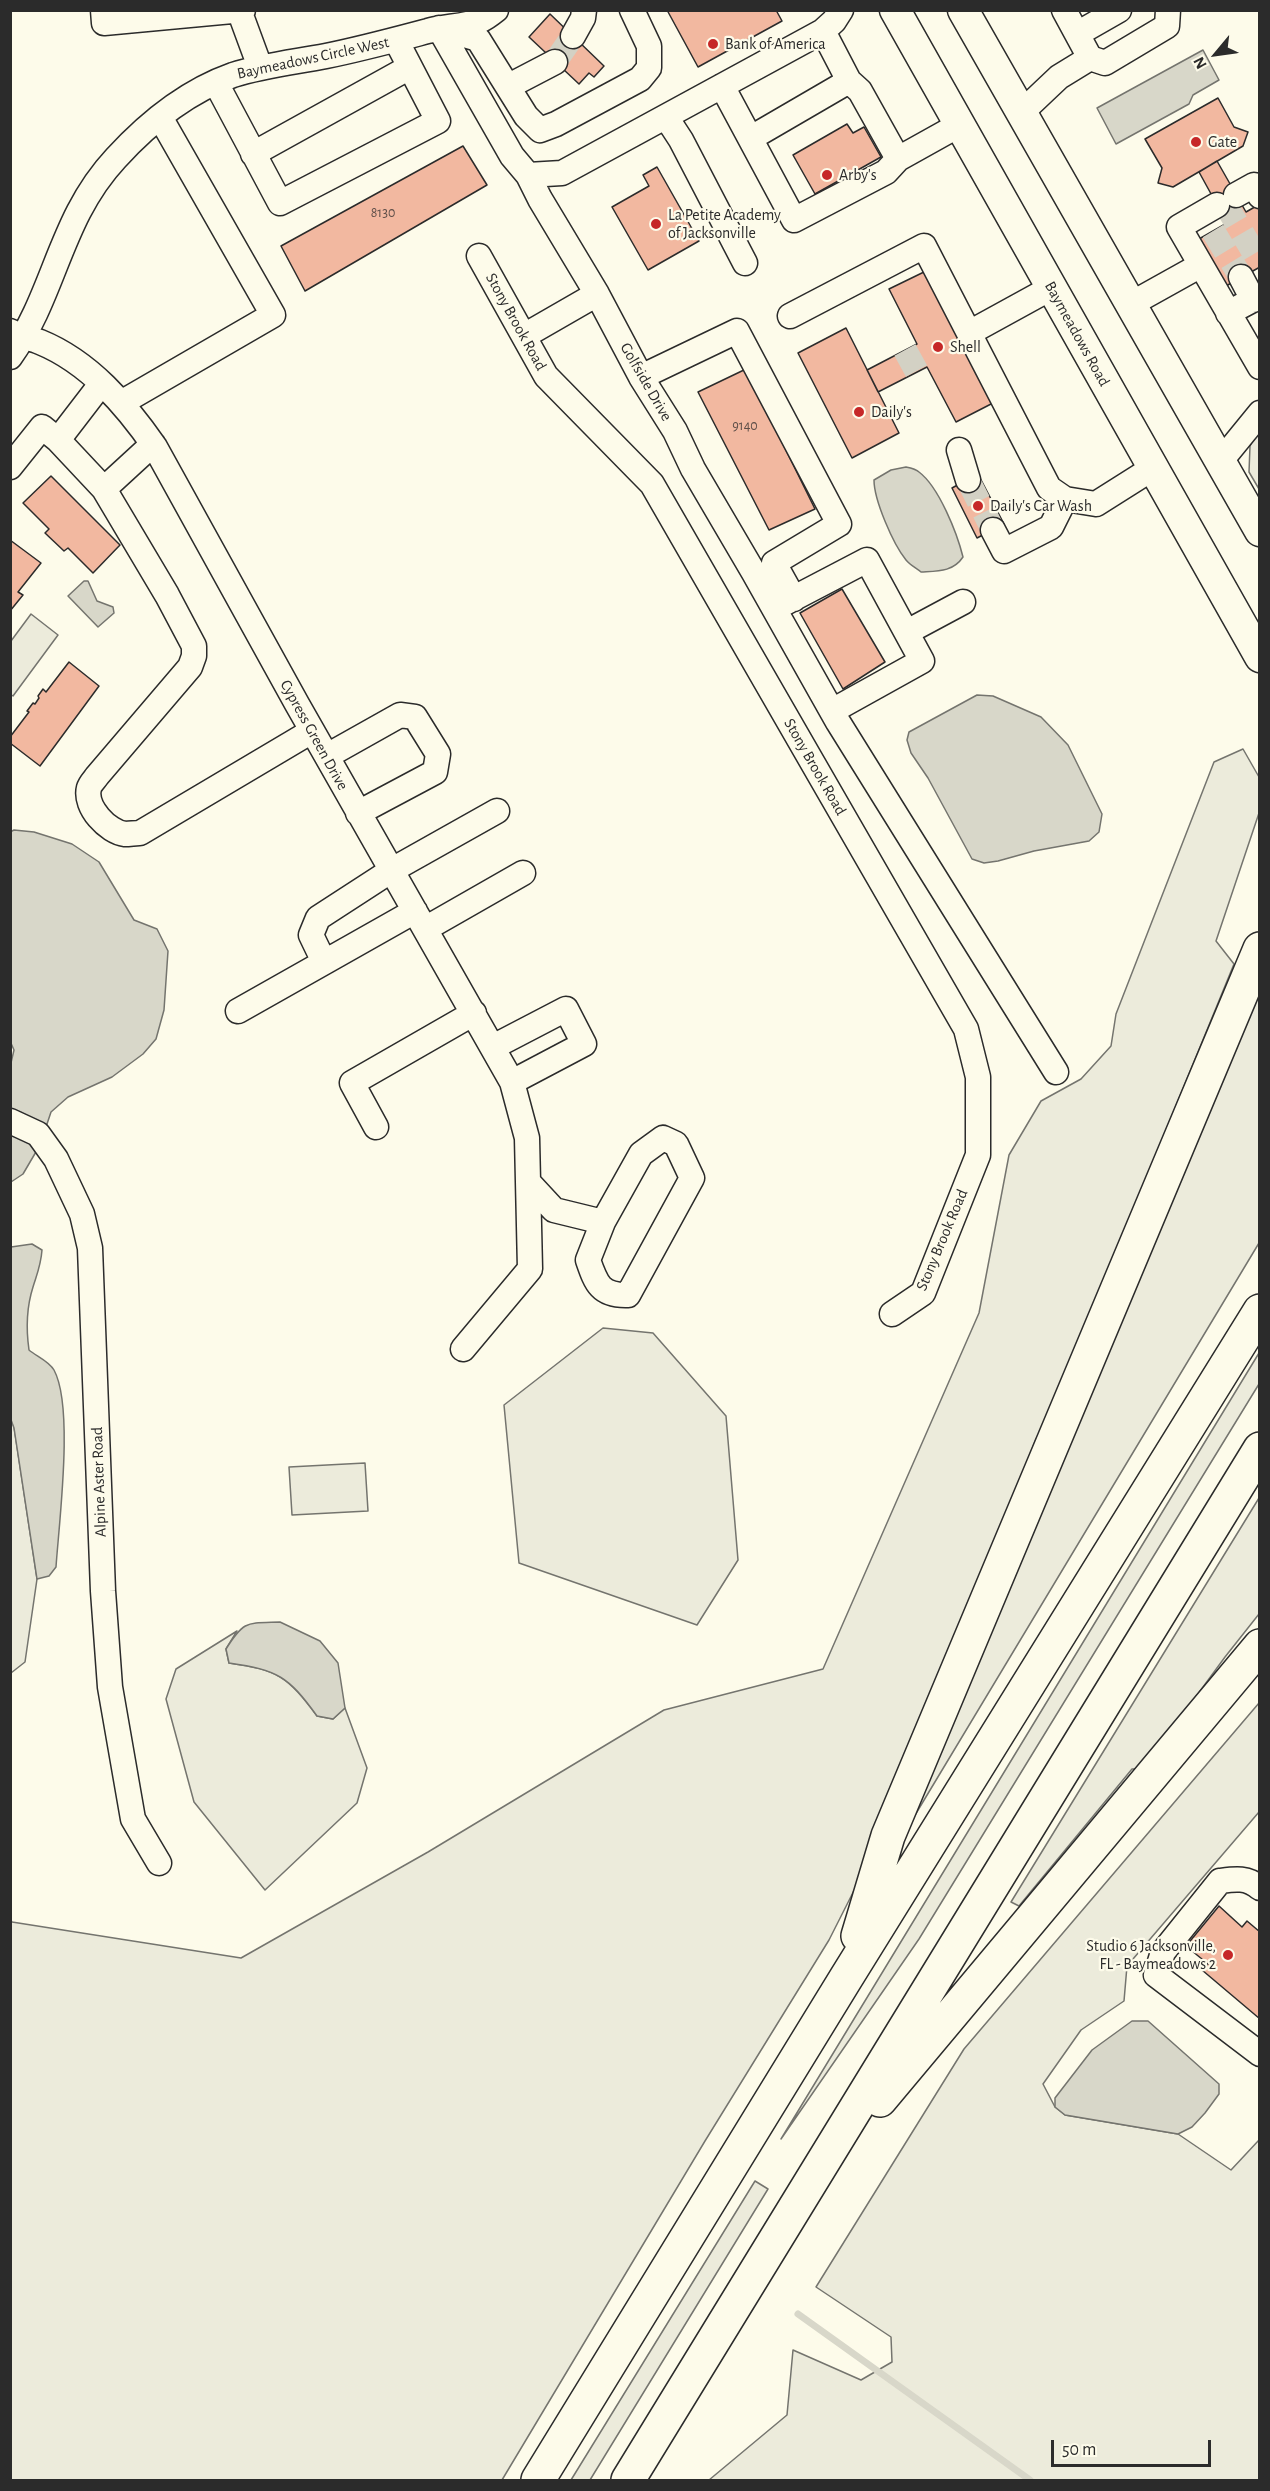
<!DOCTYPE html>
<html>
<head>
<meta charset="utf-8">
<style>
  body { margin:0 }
  #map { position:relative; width:1270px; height:2491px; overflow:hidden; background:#fdfbea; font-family:"Alegreya Sans",sans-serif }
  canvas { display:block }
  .frame { position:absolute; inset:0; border:12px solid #2b2b2b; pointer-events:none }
  .north { position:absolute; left:1186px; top:24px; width:60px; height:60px; -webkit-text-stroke:4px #fdfbea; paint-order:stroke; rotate:241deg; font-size:16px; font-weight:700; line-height:24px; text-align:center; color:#2b2b2b }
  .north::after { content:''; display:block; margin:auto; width:21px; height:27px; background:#2b2b2b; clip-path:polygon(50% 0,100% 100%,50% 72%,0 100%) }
  .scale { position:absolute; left:1051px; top:2440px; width:160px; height:27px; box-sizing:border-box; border:3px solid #2b2b2b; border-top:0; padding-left:8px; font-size:18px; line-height:21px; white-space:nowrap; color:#2b2b2b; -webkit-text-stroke:4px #fdfbea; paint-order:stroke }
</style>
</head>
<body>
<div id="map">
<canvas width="1270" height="2491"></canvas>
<div class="frame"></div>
<div class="north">N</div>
<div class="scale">50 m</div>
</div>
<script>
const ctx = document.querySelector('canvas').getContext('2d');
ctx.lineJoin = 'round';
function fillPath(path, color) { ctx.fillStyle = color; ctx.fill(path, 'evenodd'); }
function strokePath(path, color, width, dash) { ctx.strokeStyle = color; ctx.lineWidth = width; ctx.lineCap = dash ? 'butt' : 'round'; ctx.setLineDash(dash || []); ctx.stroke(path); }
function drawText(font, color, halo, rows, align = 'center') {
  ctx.font = font + ' "Alegreya Sans",sans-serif'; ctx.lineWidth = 4.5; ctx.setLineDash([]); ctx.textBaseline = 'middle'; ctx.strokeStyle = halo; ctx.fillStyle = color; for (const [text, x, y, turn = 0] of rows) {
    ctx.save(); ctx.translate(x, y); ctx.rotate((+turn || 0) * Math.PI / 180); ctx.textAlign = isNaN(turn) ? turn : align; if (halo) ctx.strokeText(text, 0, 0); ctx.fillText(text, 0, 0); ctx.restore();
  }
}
const green = new Path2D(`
  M 1259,429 L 1259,489 L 1249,472 L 1250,446 Z
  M 31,614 L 58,635 L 13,696 L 10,694 L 11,641 Z
  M 1243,749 L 1259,777 L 1259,813 L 1216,941 L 1234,964 L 1049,1416 L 1036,1439 L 876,1847 L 829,1940 L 705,2141 L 502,2480 L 11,2480 L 10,1919 L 12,1922 L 241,1958 L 428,1852 L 664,1710 L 823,1669 L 979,1313 L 1009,1155 L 1041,1101 L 1081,1079 L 1111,1046 L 1116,1014 L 1214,762 Z
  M 1259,978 L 1259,1243 L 885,1865 Z
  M 603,1328 L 653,1333 L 726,1416 L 738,1560 L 697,1625 L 519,1563 L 504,1405 Z
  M 1259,1353 L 1259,1384 L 919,1939 L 781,2139 Z
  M 10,1417 L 14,1427 L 37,1579 L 25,1662 L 11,1673 Z
  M 365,1463 L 368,1511 L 292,1515 L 289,1467 Z
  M 1259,1498 L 1259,1614 L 1225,1657 L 1143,1769 L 1132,1769 L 1019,1906 L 1011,1902 Z
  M 237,1631 L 226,1649 L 229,1663 C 278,1670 287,1676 317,1716 L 333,1719 L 345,1708 L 367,1768 L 357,1803 L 265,1890 L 194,1802 L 166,1699 L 176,1669 Z
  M 1259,1703 L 1259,1812 L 1127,1966 L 1124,2001 L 1081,2030 L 1043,2084 L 1055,2107 L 1065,2115 L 1178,2134 L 1231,2170 L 1259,2140 L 1259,2480 L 709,2480 L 787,2415 L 793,2350 L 861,2380 L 892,2362 L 891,2337 L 816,2287 L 964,2049 Z
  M 755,2181 L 768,2189 L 590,2480 L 571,2480 Z`);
fillPath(green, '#ecebdb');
strokePath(green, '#74746e', 1.5);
const water = new Path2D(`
  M 1203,50 L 1219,80 L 1193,95 L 1189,104 L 1116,144 L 1097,108 Z
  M 906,467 C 911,468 916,469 919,472 C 939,487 957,533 963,557 C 953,572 938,571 921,572 C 916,568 910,565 906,560 C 893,544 874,500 874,480 L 891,470 Z
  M 84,581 L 88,581 L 97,601 L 113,607 L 114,613 L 98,627 L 68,596 Z
  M 977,695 L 993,696 L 1041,717 L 1068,745 L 1102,814 L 1099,832 L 1089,841 L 1034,851 L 998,861 L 984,863 L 972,859 L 928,778 L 911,753 L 907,740 L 909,732 Z
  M 14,830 L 34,832 L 72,844 L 99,862 L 134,920 L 157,929 L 168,951 L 164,1010 L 156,1039 L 143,1054 L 112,1077 L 68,1097 L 51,1112 L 40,1145 L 23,1174 L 11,1182 L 10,1067 L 14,1050 L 10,1041 L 10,832 Z
  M 32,1244 L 42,1250 C 41,1265 37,1274 33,1287 C 26,1309 26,1329 29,1350 C 36,1356 49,1361 54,1370 C 74,1407 59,1522 56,1567 L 49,1576 L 37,1579 L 14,1428 L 10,1417 L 11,1247 Z
  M 280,1622 L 320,1641 L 338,1663 L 345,1708 L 333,1719 L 317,1716 C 288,1676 278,1670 229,1663 L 226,1649 C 244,1620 247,1623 280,1622 Z
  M 1132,2021 L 1148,2021 L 1219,2084 L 1219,2094 L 1205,2113 L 1192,2127 L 1178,2134 L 1065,2115 L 1055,2107 L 1055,2098 L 1092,2050 Z`);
fillPath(water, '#d8d7c9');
strokePath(water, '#74746e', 1.5);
strokePath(new Path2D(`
  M 798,2314 L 1030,2480`), '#d8d7c9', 7);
const building = new Path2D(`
  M 667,10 L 776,10 L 782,21 L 698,67 Z
  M 550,14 L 604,66 L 594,77 L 589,73 L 579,84 L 529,37 Z
  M 1218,98 L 1234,127 L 1248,132 L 1243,146 L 1173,187 L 1158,183 L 1162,168 L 1145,139 Z
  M 847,124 L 853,133 L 864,127 L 881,157 L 815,194 L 793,155 Z
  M 463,146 L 487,185 L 305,291 L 281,246 Z
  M 1217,161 L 1246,212 L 1260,204 L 1260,267 L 1226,286 L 1199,239 L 1227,223 L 1199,172 Z
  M 657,167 L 699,241 L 648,270 L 612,207 L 649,186 L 643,175 Z
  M 926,271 L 993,403 L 956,422 L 927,367 L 878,392 L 867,370 L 917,344 L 889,289 Z
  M 846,328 L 899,433 L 852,458 L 798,353 Z
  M 746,369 L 815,509 L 769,530 L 698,392 Z
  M 978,474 L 1004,524 L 977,538 L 952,488 Z
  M 51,476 L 120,545 L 93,573 L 68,548 L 64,551 L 45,533 L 49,529 L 23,503 Z
  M 10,540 L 41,563 L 18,592 L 23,595 L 10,611 Z
  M 842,589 L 885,662 L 843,689 L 800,613 Z
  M 69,662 L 99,686 L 40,766 L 10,743 L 10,737 L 29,712 L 27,711 L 33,703 L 35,704 L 39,698 L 38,696 L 43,689 L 46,692 Z
  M 1219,1906 L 1242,1927 L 1247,1921 L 1260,1932 L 1260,2019 L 1202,1970 L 1208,1964 L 1186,1946 Z`);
fillPath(building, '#f2b8a0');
strokePath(building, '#2b2b2b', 1.5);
strokePath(new Path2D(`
  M 555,62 L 573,36
  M 1224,202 L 1260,263
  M 1213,231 L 1241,277
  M 905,350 L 917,372
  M 968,480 L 993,530`), '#d3d1c4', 24, [24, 12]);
const minor = new Path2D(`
  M 103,10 L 104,23 L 243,10
  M 239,10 L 260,67
  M 1064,10 L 1090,58 L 1105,63 L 1167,26 L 1168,10
  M 439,28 L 512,156 L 528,175 L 540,199 L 597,294 L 641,377 L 675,431 L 693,469 L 754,573 L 838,722 L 1056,1072
  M 444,29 L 478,39 L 526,116 L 540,130 L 556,124 L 640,79 L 649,68 L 649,46 L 632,10
  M 823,31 L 849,81 L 860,91 L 898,159
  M 1077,34 L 1119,10
  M 573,36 L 583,18 L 584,10
  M 216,83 L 280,203 L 438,121 L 396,40
  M 509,86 L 555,62
  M 722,86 L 794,220 L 886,172 L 898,159 L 959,125
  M 1022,112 L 1059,77 L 1090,58
  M 666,117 L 681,140 L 745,263
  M 751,138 L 849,81
  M 253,154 L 410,67
  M 528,175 L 562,173 L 823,31 L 834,21 L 841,10
  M 1236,195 L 1254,185 L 1260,196
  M 1217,205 L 1179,227 L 1260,367
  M 479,256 L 546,376 L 652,484 L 966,1029 L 978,1077 L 978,1155 L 923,1293 L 892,1314
  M 1241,277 L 1253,300
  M 1131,304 L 1201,265
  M 1228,313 L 1260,296
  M 790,316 L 924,246 L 1049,488 L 1065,499 L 1096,504 L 1153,468
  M 10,331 C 21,337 30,338 40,342 C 89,362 126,405 155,447 L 297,704 L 512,1082 L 527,1138 L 530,1269 L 463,1349
  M 969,333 L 1051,288
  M 524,336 L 597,294
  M 10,357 C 56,293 59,219 116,158 C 148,123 188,91 233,75 C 264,65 295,62 326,56 C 361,49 394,40 428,31 C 444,26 465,27 481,20 C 486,18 491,14 496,10
  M 641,377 L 737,331 L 839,524 L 774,563 L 794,599
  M 121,403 L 273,315 L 160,117
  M 58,440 L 104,489
  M 153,444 L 104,489 L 167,595 L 194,646 L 194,656 L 190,667 L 97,776 C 95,779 90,784 89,788 C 84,807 108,832 125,834 C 130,834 135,833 140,833 L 312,731
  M 959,450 L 968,480
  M 1220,462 L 1260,413
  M 10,467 L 42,427 L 58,440 L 101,384
  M 993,530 L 1004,551 L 1051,527 L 1065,499
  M 779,606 L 867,560 L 922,661 L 832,711
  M 907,632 L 963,602
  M 327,756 L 400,715 L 415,717 L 438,754 L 435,772 L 358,813
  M 425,929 L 523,873
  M 324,962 L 311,935 L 318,918 L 392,870 L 497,811
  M 238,1011 L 415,911
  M 493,1047 L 566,1009 L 584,1044 L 512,1082
  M 10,1121 L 38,1134 L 56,1159 L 82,1214 L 90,1248 L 103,1591 L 110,1687 L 133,1819 L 159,1863
  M 376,1127 L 352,1083 L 474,1013
  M 529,1183 L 554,1210 L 603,1222 L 641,1154 L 663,1138 L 676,1144 L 692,1178 L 628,1295 C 600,1296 596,1283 588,1260 L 603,1222
  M 1260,1888 C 1247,1877 1235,1879 1220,1881 L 1163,1952 L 1156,1975 L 1260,2054`);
const major = new Path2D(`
  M 895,10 L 1260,657
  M 963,10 L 1260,531`);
const highway = new Path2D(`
  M 858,1936 L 888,1836 L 1260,949
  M 880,2100 L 1260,1646
  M 538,2480 L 846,1978 L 1260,1311
  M 628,2480 L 1260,1449`);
strokePath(minor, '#2b2b2b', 27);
strokePath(major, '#2b2b2b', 33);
strokePath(highway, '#2b2b2b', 36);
strokePath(minor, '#fdfbea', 24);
strokePath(major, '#fdfbea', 30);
strokePath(highway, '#fdfbea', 33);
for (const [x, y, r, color] of [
  [713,44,6,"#c62828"],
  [1196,142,6,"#c62828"],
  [827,175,6,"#c62828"],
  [656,224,6,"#c62828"],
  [938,347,6,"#c62828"],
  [859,412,6,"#c62828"],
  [978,506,6,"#c62828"],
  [1228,1955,6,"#c62828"]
]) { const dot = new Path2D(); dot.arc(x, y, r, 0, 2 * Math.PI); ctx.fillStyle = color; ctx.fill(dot); strokePath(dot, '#fdfbea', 2); }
drawText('14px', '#5d4e48', null, [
  ["8130",383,213],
  ["9140",745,426]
]);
drawText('16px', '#2b2b2b', '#fdfbea', [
  ["Bank of America",725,44],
  ["Gate",1208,142],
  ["Arby's",839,175],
  ["La Petite Academy",668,215],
  ["of Jacksonville",668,233],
  ["Shell",950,347],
  ["Daily's",871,412],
  ["Daily's Car Wash",990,506],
  ["Studio 6 Jacksonville,",1216,1946,"right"],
  ["FL - Baymeadows 2",1216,1964,"right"]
], 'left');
drawText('16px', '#2b2b2b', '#fdfbea', [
  ["Baymeadows Circle West",313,58,-12],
  ["Stony Brook Road",516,322,61],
  ["Baymeadows Road",1077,334,61],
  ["Golfside Drive",646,382,60],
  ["Cypress Green Drive",314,735,61],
  ["Stony Brook Road",815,767,60],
  ["Stony Brook Road",942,1240,-67],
  ["Alpine Aster Road",99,1482,-92]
]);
</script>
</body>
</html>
